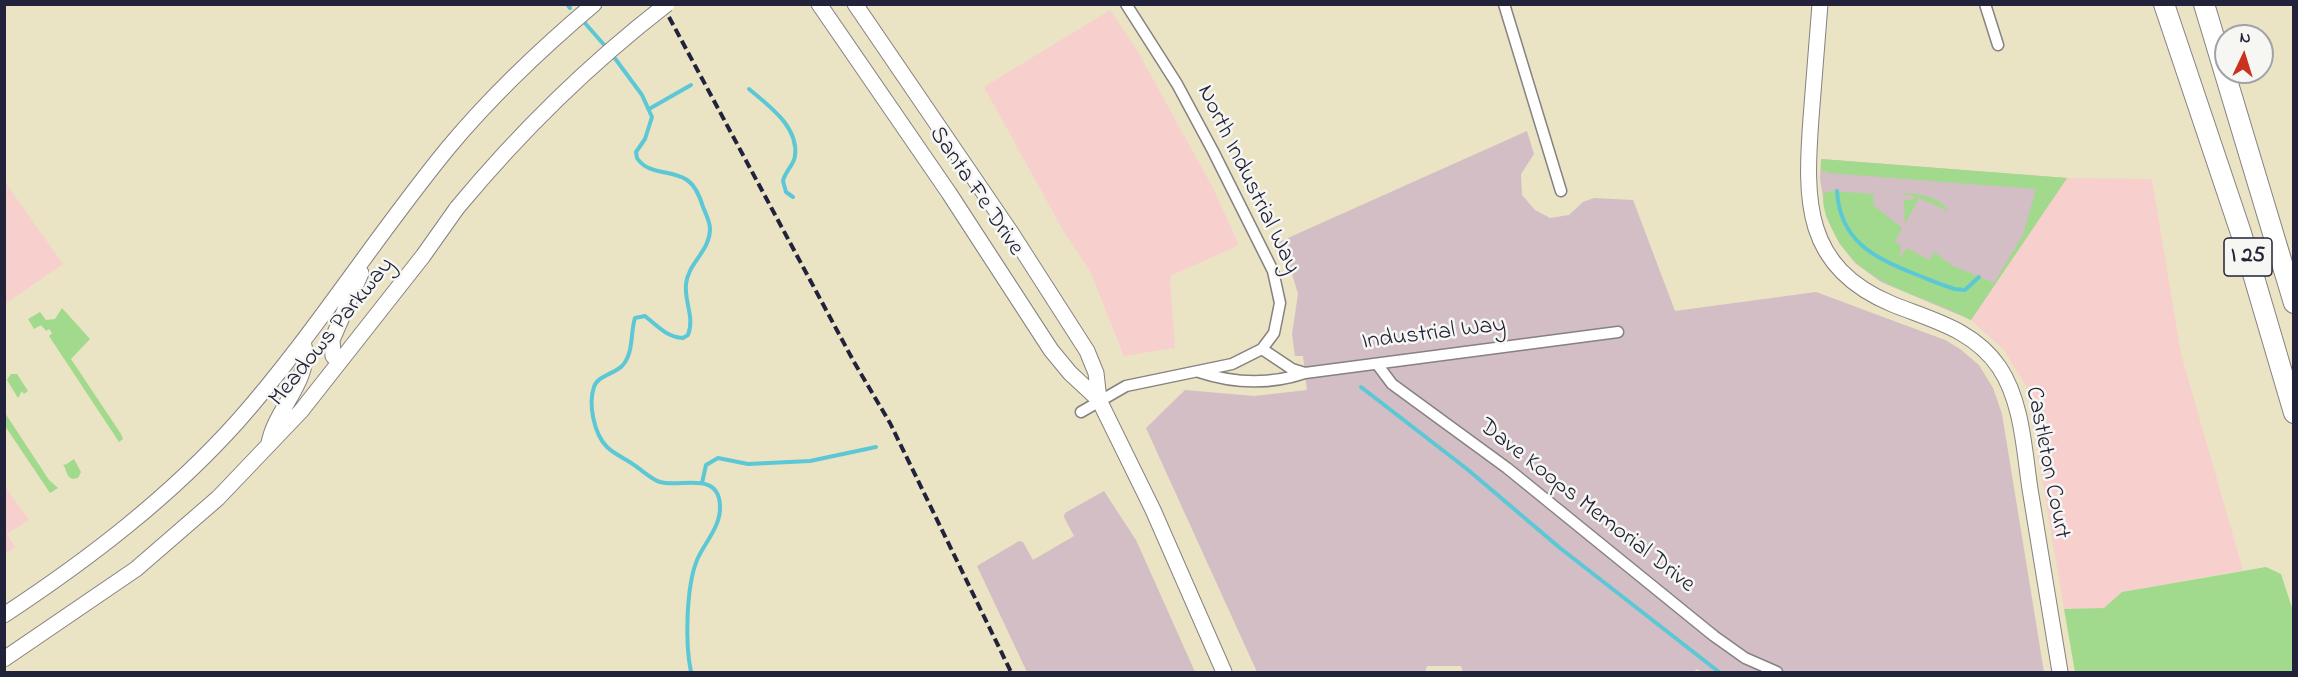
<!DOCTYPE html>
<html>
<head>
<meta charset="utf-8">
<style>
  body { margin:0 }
  #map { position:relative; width:2298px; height:677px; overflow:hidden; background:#eae3c4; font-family:"Indie Flower",sans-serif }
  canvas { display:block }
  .frame { position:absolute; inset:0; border:6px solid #22223b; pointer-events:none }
  .north { position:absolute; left:2214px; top:24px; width:60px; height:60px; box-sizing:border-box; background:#f6f6f2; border:2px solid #a1a1a9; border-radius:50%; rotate:4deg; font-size:16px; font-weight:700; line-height:24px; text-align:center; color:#22223b }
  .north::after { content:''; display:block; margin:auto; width:21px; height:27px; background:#c8321e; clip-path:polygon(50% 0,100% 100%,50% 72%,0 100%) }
</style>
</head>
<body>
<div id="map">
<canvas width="2298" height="677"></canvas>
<div class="frame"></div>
<div class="north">N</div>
</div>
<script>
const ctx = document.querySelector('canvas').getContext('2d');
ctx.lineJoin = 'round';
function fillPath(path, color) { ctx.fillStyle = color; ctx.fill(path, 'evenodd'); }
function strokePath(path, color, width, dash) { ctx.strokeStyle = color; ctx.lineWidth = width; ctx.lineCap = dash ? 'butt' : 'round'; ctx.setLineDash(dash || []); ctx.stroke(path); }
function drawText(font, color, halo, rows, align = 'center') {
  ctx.font = font + ' "Indie Flower",sans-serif'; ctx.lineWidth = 5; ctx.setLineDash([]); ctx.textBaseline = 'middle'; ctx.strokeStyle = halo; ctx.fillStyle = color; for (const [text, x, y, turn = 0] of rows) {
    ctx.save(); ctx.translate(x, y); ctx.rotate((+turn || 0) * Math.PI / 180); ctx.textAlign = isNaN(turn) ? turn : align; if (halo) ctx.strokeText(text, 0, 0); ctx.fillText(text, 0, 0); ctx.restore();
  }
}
fillPath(new Path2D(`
  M 1110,10 L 1138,52 L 1213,188 L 1238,243 L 1237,246 L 1170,276 L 1175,348 L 1124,356 L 1090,271 L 1064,232 L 984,87 Z
  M 2067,178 L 2152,179 L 2181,354 L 2243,570 L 2122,592 L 2110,605 L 2096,610 L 2064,609 L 2026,386 L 2004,350 L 1971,320 Z
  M 5,182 L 63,264 L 5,304 L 4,304 Z
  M 4,485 L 29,520 L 7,534 L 15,547 L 5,554 Z`), '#f7d0ce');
fillPath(new Path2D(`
  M 1527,131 L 1534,154 L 1521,174 L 1522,195 L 1535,210 L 1550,218 L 1569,215 L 1583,202 L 1594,198 L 1633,200 L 1675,311 L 1816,292 L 1945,340 L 1960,349 L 1979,365 L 1993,388 L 2002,414 L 2044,672 L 1702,672 L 1697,669 L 1693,672 L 1463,672 L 1461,666 L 1427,666 L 1425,672 L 1257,672 L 1146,428 L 1185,390 L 1254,396 L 1307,390 L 1303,356 L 1295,356 L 1292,334 L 1298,294 L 1290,267 L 1279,242 Z
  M 1821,159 L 2067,178 L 1971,320 L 1881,282 L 1855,263 L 1839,243 L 1826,216 L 1820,179 Z
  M 1104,491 L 1136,540 L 1195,672 L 1027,672 L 977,566 L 1019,541 L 1023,542 L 1033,560 L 1074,536 L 1064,517 L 1065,513 Z`), '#d2bec4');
fillPath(new Path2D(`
  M 1821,159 L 2067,178 L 1971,320 C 1920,292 1860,288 1832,229 C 1827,218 1821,205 1824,193 L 1831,191 L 1874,194 L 1873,205 L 1902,228 L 1895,242 L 1901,245 L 1900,259 L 1907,248 L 1929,260 L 1934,252 L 1951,265 L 1994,283 L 2023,235 L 2036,189 L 1829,173 L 1821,170 Z
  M 1905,193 C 1919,194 1942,197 1948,211 L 1919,198 L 1905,224 L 1904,200 L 1913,200 L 1914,196 L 1905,195 Z
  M 62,308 L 90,339 L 71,359 L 121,434 L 123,439 L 119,442 L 49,336 L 52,333 L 49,329 L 46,331 L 41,325 L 34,329 L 28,319 L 40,312 L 46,320 L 55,319 Z
  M 11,374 L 17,374 L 28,391 L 24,394 L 22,391 L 18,398 L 7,380 Z
  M 5,413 L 49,480 L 58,488 L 50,493 L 5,426 Z
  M 74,459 L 81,472 L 78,478 L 72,479 L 68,476 L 63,463 L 65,465 Z
  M 2266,567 L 2281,574 L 2293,611 L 2293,672 L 2075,672 L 2064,609 L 2104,608 L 2122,592 Z`), '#a1da8c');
strokePath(new Path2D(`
  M 567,4 L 570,8
  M 584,22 L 606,47
  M 611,53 L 642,95 L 652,117 L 645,139 L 636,152 L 637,158 C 649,176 671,169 687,180 C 696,186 700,197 703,207 C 706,214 710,222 710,229 C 710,251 688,263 686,284 C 684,302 695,317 688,335 L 683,338 C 667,337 657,326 645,316 L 635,318 C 630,334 634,353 622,366 C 614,374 597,376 594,387 C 588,404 594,434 607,447 C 614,454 626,459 634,465 C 642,470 651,479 660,482 C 680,488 719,470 720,506 C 721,526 705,542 697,560 C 686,587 685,644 691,672
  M 749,89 C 769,106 799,127 795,156 C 794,165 785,171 783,181 L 786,192 L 793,197
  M 649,109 L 691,85
  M 1837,191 C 1840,241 1874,258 1915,274 C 1928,279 1941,285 1955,289 L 1965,290 L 1979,277
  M 1361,387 L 1467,469 L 1560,548 L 1719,672
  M 702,483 L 706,465 L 718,458 L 748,464 L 810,461 L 876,447`), '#5cc8d6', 4);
const street = new Path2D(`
  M 1504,4 L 1561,191
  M 1985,4 L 1998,45
  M 1262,349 L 1292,369 L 1305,373 L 1618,332
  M 1377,364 L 1392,384 L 1507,468 L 1714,636 L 1745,658 L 1777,672
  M 1199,372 C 1235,384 1269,385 1305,373
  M 1081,412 L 1126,386 L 1232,364 L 1262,349 L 1274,333 L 1280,303 L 1273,271 L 1213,151 L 1177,84 L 1126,4`);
const secondary = new Path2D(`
  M 819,4 L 949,193 L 1051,350 L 1070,373 L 1099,400
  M 855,4 L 1012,234 L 1087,351 L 1096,373 L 1099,400 L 1153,510 L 1224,672
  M 1820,4 C 1817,42 1814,80 1811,118 C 1805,200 1803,267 1892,304 C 1931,320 1973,329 1999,367 C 2022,401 2024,449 2030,489 C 2040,550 2050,611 2060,672
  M 339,362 L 333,356 L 332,340 L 361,273
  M 269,443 C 276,407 314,379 303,341
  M 4,615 C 89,559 170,497 238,421 C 314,335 375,237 448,148 C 492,95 542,48 594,4
  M 4,659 L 136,569 L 218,498 L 301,411 L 423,256 L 457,208`);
const highway = new Path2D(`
  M 2164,4 L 2241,233 L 2294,413
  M 2204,4 L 2294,303`);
strokePath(street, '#868280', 13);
strokePath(secondary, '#868280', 17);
strokePath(highway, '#868280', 22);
strokePath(street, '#fff', 10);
strokePath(secondary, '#fff', 15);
strokePath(highway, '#fff', 20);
strokePath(new Path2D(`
  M 669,17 L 854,362 L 890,423 L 1011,672`), '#22223b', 4, [9, 4.5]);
const secondaryBridge = new Path2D(`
  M 457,208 C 520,132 588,65 667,4`);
strokePath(secondaryBridge, '#868280', 17, []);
strokePath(secondaryBridge, '#fff', 15);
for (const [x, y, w] of [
  [2248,257,48]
]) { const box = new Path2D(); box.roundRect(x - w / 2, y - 19, w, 38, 4.5); ctx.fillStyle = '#f6f6f2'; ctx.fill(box); strokePath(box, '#22223b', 1.5); }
drawText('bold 22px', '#22223b', null, [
  ["I 25",2248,257]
]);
drawText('24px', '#22223b', '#f6f6f2', [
  ["North Industrial Way",1247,180,64],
  ["Santa Fe Drive",975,192,56],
  ["Meadows Parkway",333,333,-51],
  ["Industrial Way",1434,335,-7],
  ["Castleton Court",2046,463,79],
  ["Dave Koops Memorial Drive",1586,507,38]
]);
</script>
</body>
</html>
